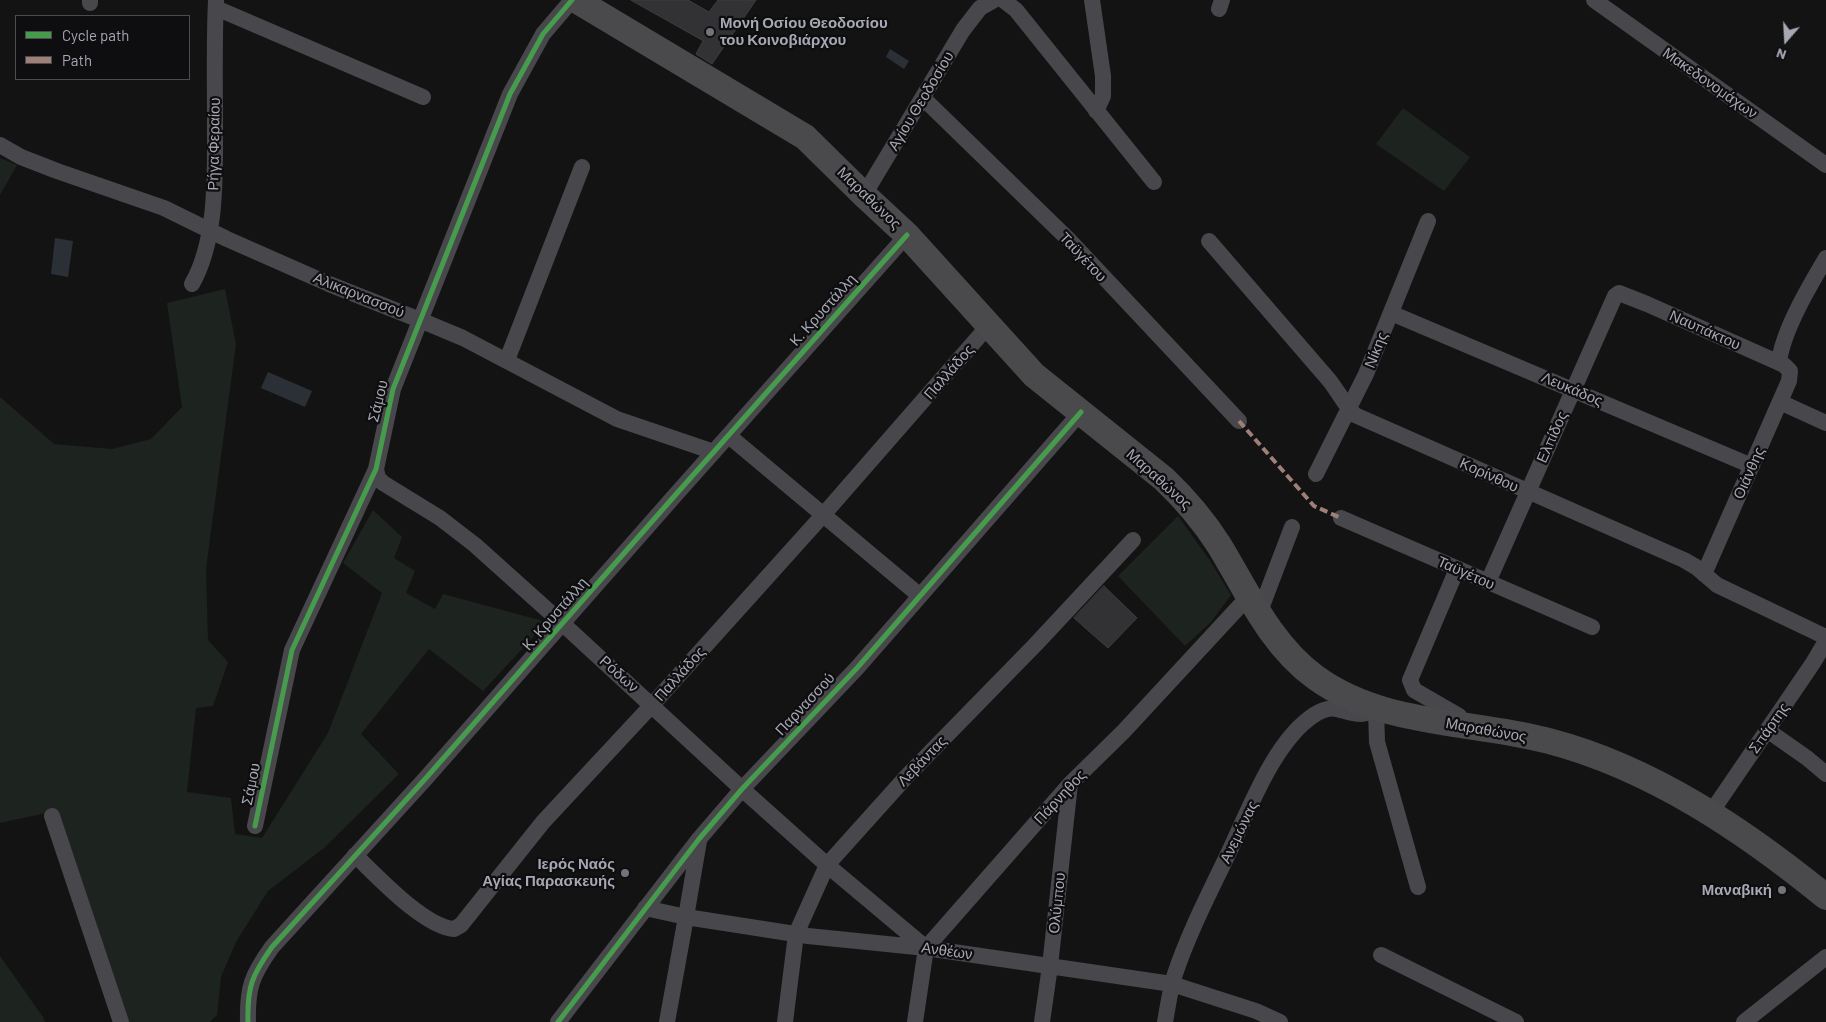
<!DOCTYPE html>
<html>
<head>
<meta charset="utf-8">
<style>
  body { margin:0 }
  #map { position:relative; width:1826px; height:1022px; overflow:hidden; background:#131313; font-family:Barlow,sans-serif }
  canvas { display:block }
  .legend { position:absolute; left:15px; top:15px; width:175px; height:65px; box-sizing:border-box; background:#0e0d0f; border:1px solid #4b4b51; margin:0; padding:6px 9px; list-style:none; font-size:15px; color:#a6a8b3 }
  .legend li { display:flex; align-items:center; gap:10px; height:25px }
  .legend b { width:25px; border:1px solid #4b4b51 }
  .north { position:absolute; left:1761px; top:15px; width:50px; height:50px; -webkit-text-stroke:4px #0e0d0f; paint-order:stroke; rotate:199deg; font-size:14px; font-weight:700; line-height:20px; text-align:center; color:#a6a8b3 }
  .north::after { content:''; display:block; margin:auto; width:18px; height:22px; background:#a6a8b3; clip-path:polygon(50% 0,100% 100%,50% 72%,0 100%) }
</style>
</head>
<body>
<div id="map">
<canvas width="1826" height="1022"></canvas>
<ul class="legend">
<li><b style="height:6px;background:#469c4c"></b>Cycle path</li>
<li><b style="height:6px;background:#9e8076"></b>Path</li>
</ul>
<div class="north">N</div>
</div>
<script>
const ctx = document.querySelector('canvas').getContext('2d');
ctx.lineJoin = 'round';
function fillPath(path, color) { ctx.fillStyle = color; ctx.fill(path, 'evenodd'); }
function strokePath(path, color, width, dash) { ctx.strokeStyle = color; ctx.lineWidth = width; ctx.lineCap = dash ? 'butt' : 'round'; ctx.setLineDash(dash || []); ctx.stroke(path); }
function drawText(font, color, halo, rows, align = 'center') {
  ctx.font = font + ' Barlow,sans-serif'; ctx.lineWidth = 4.5; ctx.setLineDash([]); ctx.textBaseline = 'middle'; ctx.strokeStyle = halo; ctx.fillStyle = color; for (const [text, x, y, turn = 0] of rows) {
    ctx.save(); ctx.translate(x, y); ctx.rotate((+turn || 0) * Math.PI / 180); ctx.textAlign = isNaN(turn) ? turn : align; if (halo) ctx.strokeText(text, 0, 0); ctx.fillText(text, 0, 0); ctx.restore();
  }
}
fillPath(new Path2D(`
  M 1403,108 L 1470,157 L 1444,191 L 1376,144 Z
  M 0,158 L 17,165 L 0,195 Z
  M 225,289 L 236,344 L 206,569 L 208,640 L 228,662 L 213,706 L 196,708 L 187,792 L 231,798 L 235,834 L 262,838 L 328,733 L 382,593 L 343,563 L 373,510 L 402,537 L 394,558 L 415,571 L 406,593 L 435,609 L 443,594 L 547,622 L 483,691 L 429,649 L 361,734 L 399,774 L 324,848 L 268,891 L 236,942 L 221,977 L 217,1015 L 210,1022 L 129,1022 L 54,809 L 46,813 L 0,823 L 0,397 L 54,444 L 112,449 L 151,439 L 182,407 L 167,303 Z
  M 1178,516 L 1209,559 L 1231,595 L 1211,622 L 1185,646 L 1118,576 Z
  M 0,956 L 43,1017 L 45,1022 L 0,1022 Z`), '#1d231f');
fillPath(new Path2D(`
  M 890,49 L 909,61 L 904,69 L 886,57 Z
  M 55,238 L 73,241 L 68,277 L 51,274 Z
  M 268,372 L 312,391 L 305,407 L 261,388 Z`), '#2b3037');
const building = new Path2D(`
  M 631,0 L 688,0 L 709,12 L 718,0 L 756,0 L 712,64 L 696,54 L 703,41 Z
  M 1104,586 L 1137,618 L 1108,648 L 1074,618 Z`);
fillPath(building, '#323234');
strokePath(building, '#3c3d3f', 1);
strokePath(new Path2D(`
  M 1003,0 L 1016,10 L 1154,182
  M 1092,0 L 1103,76 L 1103,96 L 1096,111
  M 1594,0 L 1826,165
  M 90,3 L 90,0
  M 216,8 L 423,97
  M 1219,9 L 1222,0
  M 923,98 L 1069,240 L 1239,421
  M 0,145 L 21,157 L 57,171 L 164,208 L 227,239 L 329,284 L 420,320 L 463,338 L 617,419 L 714,452
  M 864,195 L 963,30 L 980,8 L 994,0
  M 1209,241 L 1329,380 C 1338,391 1345,406 1355,415 L 1684,560 L 1696,567 L 1717,585 L 1826,637
  M 192,284 C 217,240 215,177 215,127 C 215,85 214,42 216,0
  M 1391,313 L 1752,466
  M 507,360 L 582,167
  M 1779,363 C 1782,332 1810,285 1826,258
  M 1780,402 L 1826,423
  M 729,436 L 919,595
  M 376,469 L 378,478 L 383,483 L 440,518 L 475,545 L 563,624 L 742,789 L 827,865 L 926,948
  M 1316,474 L 1366,374 L 1428,221
  M 1341,518 L 1592,627
  M 1457,569 L 1410,680 L 1414,690 L 1459,716 L 1460,725
  M 1488,582 L 1615,296 L 1619,293 L 1647,304 L 1784,365 L 1790,371 L 1789,381 L 1704,574
  M 1259,614 L 1292,527
  M 1767,730 L 1807,758 L 1826,774
  M 1710,814 L 1813,663 L 1826,641
  M 52,816 L 121,1022
  M 255,826 L 292,650 L 376,469 L 393,389 L 510,94 L 543,34 L 572,0
  M 699,841 L 686,917 L 808,936 L 926,948 L 1172,984 L 1256,1011 L 1280,1022
  M 355,855 C 377,876 424,927 454,929 L 461,925 L 543,822 L 652,705 L 824,514 L 989,325
  M 645,908 L 686,917 L 667,1022
  M 1381,955 L 1516,1022
  M 248,1022 C 247,987 252,975 272,947 L 426,778 L 678,492 L 907,235
  M 558,1022 L 699,839 L 742,789 L 857,668 L 1081,412
  M 785,1022 L 796,934 L 827,865 L 907,776 L 1036,644 L 1133,540
  M 915,1022 L 926,948 L 1070,784 L 1124,731 L 1249,596
  M 1042,1022 L 1050,966 L 1070,784
  M 1165,1022 C 1168,1006 1170,989 1175,974 C 1189,932 1210,892 1229,852 C 1249,810 1274,741 1314,715 C 1336,701 1341,714 1361,714 C 1366,714 1371,711 1376,709 L 1377,742 L 1418,887
  M 1744,1022 L 1826,957`), '#48484c', 16);
strokePath(new Path2D(`
  M 576,0 L 805,137 L 864,195 L 907,235 L 1034,375 L 1164,479 C 1185,499 1203,520 1219,545 C 1247,591 1270,644 1315,677 C 1383,727 1471,720 1549,741 C 1652,768 1745,831 1826,897`), '#4a4a4d', 26);
strokePath(new Path2D(`
  M 1239,421 L 1314,506 L 1341,518`), '#9e8076', 4, [8, 4]);
strokePath(new Path2D(`
  M 255,826 L 292,650 L 376,469 L 393,389 L 510,94 L 543,34 L 572,0
  M 248,1022 C 247,987 252,975 272,947 L 426,778 L 678,492 L 907,235
  M 558,1022 L 699,839 L 742,789 L 857,668 L 1081,412`), '#469c4c', 5);
for (const [x, y, r, color] of [
  [710,32,5,"#73747b"],
  [625,873,5,"#73747b"],
  [1782,890,5,"#73747b"]
]) { const dot = new Path2D(); dot.arc(x, y, r, 0, 2 * Math.PI); ctx.fillStyle = color; ctx.fill(dot); strokePath(dot, '#0e0d0f', 2); }
drawText('bold 15px', '#a6a8b3', '#0e0d0f', [
  ["Μονή Οσίου Θεοδοσίου",720,23,"left"],
  ["του Κοινοβιάρχου",720,40,"left"],
  ["Ιερός Ναός",615,864],
  ["Αγίας Παρασκευής",615,881],
  ["Μαναβική",1772,890]
], 'right');
drawText('15px', '#a6a8b3', '#0e0d0f', [
  ["Μακεδονομάχων",1710,83,35],
  ["Αγίου Θεοδοσίου",921,101,-59],
  ["Ρήγα Φεραίου",214,144,-89],
  ["Μαραθώνος",869,198,44],
  ["Ταϋγέτου",1083,257,47],
  ["Αλικαρνασσού",359,295,22],
  ["Κ. Κρυστάλλη",823,310,-48],
  ["Ναυπάκτου",1705,330,24],
  ["Νίκης",1376,350,-68],
  ["Παλλάδος",949,372,-49],
  ["Λευκάδος",1572,389,23],
  ["Σάμου",378,401,-76],
  ["Ελπίδος",1552,437,-66],
  ["Οιάνθης",1749,473,-66],
  ["Κορίνθου",1489,475,24],
  ["Μαραθώνος",1159,479,42],
  ["Ταϋγέτου",1466,573,24],
  ["Κ. Κρυστάλλη",555,614,-49],
  ["Ρόδων",619,674,42],
  ["Παλλάδος",680,674,-48],
  ["Παρνασσού",805,704,-47],
  ["Σπάρτης",1769,728,-55],
  ["Μαραθώνος",1486,730,10],
  ["Λεβάντας",922,761,-46],
  ["Σάμου",251,784,-78],
  ["Πάρνηθος",1060,797,-47],
  ["Ανεμώνας",1239,832,-64],
  ["Ολύμπου",1057,903,-84],
  ["Ανθέων",947,951,8]
]);
</script>
</body>
</html>
